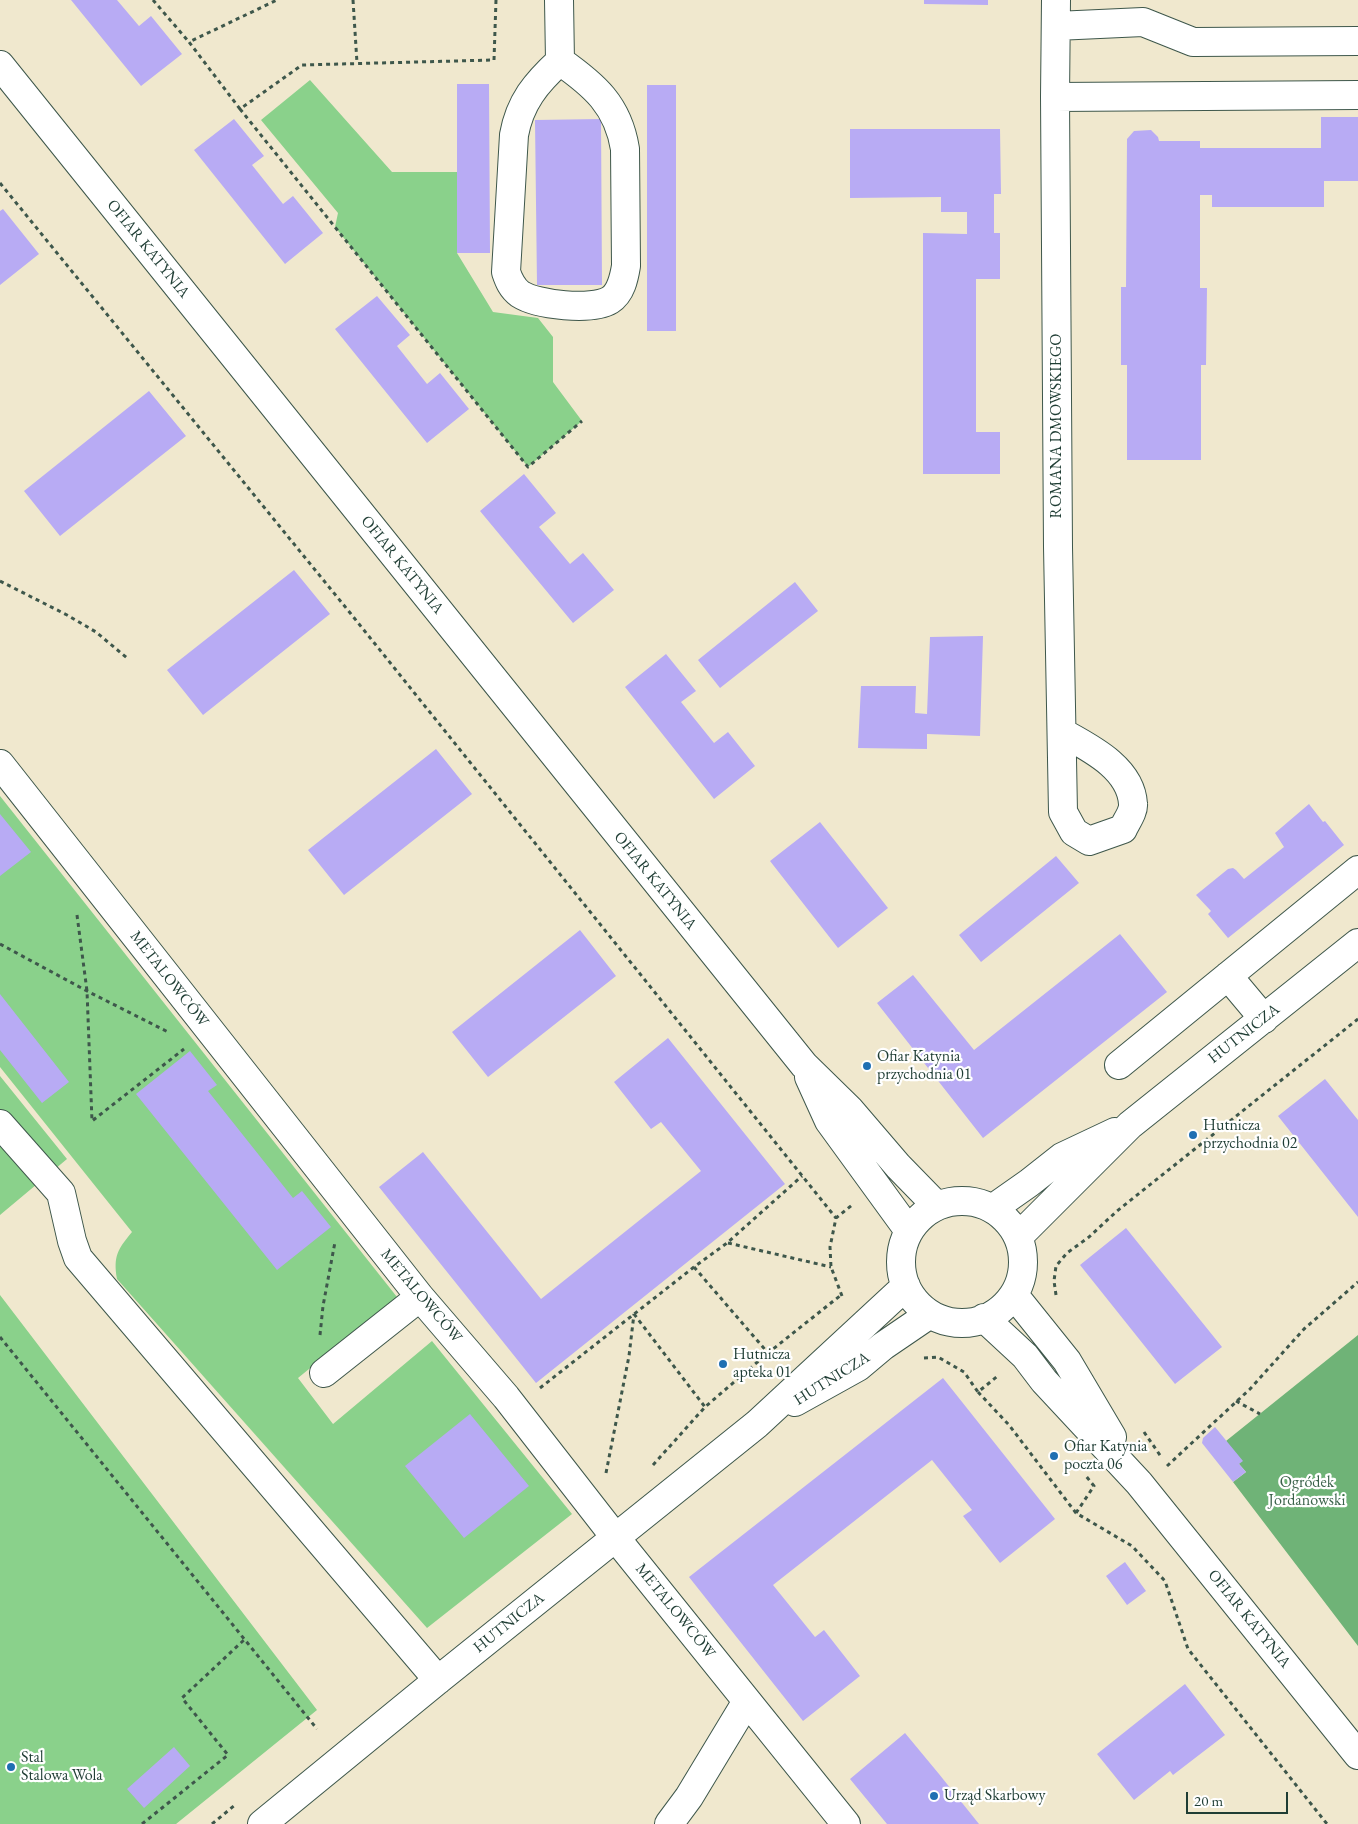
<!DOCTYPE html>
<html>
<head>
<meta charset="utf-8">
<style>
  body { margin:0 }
  #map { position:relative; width:1358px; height:1824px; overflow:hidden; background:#f0e8ce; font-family:"EB Garamond",serif }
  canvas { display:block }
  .scale { position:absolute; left:1186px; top:1792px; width:102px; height:22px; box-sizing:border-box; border:2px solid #1f3d34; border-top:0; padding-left:6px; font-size:15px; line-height:18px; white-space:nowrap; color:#1f3d34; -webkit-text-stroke:4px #fff; paint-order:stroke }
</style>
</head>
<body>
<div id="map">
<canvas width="1358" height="1824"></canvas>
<div class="scale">20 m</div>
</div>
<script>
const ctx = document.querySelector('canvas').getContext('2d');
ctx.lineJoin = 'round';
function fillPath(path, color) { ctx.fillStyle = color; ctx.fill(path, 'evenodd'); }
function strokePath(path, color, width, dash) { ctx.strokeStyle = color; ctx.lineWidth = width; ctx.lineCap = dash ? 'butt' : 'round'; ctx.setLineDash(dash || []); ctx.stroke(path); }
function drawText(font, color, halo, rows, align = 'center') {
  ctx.font = font + ' "EB Garamond",serif'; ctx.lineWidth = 4.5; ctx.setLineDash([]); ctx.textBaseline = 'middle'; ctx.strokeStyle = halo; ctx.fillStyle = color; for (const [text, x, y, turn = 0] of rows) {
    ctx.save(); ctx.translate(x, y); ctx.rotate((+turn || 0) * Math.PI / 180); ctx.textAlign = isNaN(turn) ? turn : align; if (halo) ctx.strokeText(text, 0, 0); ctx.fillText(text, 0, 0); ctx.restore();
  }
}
fillPath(new Path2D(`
  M 310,80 L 392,172 L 457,172 L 457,253 L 493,312 L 538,318 L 553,337 L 553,382 L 582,421 L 528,467 L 335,227 L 338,213 L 261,120 Z
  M 0,796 L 397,1297 L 298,1378 L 333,1424 L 432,1341 L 572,1514 L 427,1628 L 117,1279 C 113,1256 118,1249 132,1232 L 0,1067 Z
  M 0,1076 L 67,1159 L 0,1215 Z
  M 0,1295 L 317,1710 L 176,1824 L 0,1824 Z`), '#8ad18b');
fillPath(new Path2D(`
  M 1358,1335 L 1358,1646 L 1233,1482 L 1246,1472 L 1239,1464 L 1226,1441 Z`), '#6fb377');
fillPath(new Path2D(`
  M 71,0 L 117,0 L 139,26 L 151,16 L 182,54 L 141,86 Z
  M 924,0 L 988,0 L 988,5 L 924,4 Z
  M 457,84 L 489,84 L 490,253 L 457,253 Z
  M 647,85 L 676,85 L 676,331 L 647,331 Z
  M 1321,117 L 1358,117 L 1358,181 L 1324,181 L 1324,207 L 1212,207 L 1212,195 L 1200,195 L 1200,288 L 1207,288 L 1206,365 L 1201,365 L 1201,460 L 1127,460 L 1127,365 L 1121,365 L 1121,287 L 1126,287 L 1127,139 L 1134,131 L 1151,130 L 1158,137 L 1159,141 L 1200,141 L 1200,148 L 1321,148 Z
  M 234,119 L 264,156 L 252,165 L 283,204 L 293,196 L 323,233 L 285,264 L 194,150 Z
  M 601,119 L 602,285 L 537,285 L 535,120 Z
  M 850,129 L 1000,129 L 1001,194 L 994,194 L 994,233 L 1000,233 L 1000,279 L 976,279 L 976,432 L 1000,432 L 1000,474 L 923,474 L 923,233 L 967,234 L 967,212 L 941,212 L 941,197 L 850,198 Z
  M 3,209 L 39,254 L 0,285 L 0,211 Z
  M 377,296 L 410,335 L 397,346 L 427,384 L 440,373 L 469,409 L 427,443 L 335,329 Z
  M 149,391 L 186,436 L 60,536 L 24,491 Z
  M 524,474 L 556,513 L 539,527 L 570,564 L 583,553 L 614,590 L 573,623 L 480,511 Z
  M 294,570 L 330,614 L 203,715 L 167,670 Z
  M 795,582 L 818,611 L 720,688 L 698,660 Z
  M 983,636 L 980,736 L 927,734 L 927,749 L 858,748 L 861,686 L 916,686 L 915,713 L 927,714 L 930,637 Z
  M 666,654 L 696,691 L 681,702 L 714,743 L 728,732 L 755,766 L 714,799 L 625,687 Z
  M 436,749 L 472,794 L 344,895 L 308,850 Z
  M 1309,804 L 1323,822 L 1325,821 L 1344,845 L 1228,938 L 1208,914 L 1211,911 L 1196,895 L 1228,869 L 1233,868 L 1236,870 L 1244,879 L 1284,847 L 1275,833 Z
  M 0,814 L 31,852 L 0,876 Z
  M 820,822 L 888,908 L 838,948 L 770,861 Z
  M 1056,856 L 1079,883 L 981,962 L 959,935 Z
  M 580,930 L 616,976 L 488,1077 L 452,1032 Z
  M 1120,934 L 1167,992 L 983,1138 L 877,1003 L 913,975 L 974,1050 Z
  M 0,994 L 69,1082 L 42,1103 L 0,1050 Z
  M 668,1038 L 785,1184 L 536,1383 L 379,1187 L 423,1152 L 541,1299 L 701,1171 L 661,1122 L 651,1129 L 614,1082 Z
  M 190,1051 L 217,1085 L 208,1091 L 293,1198 L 302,1191 L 331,1227 L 277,1270 L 136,1094 Z
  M 1325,1079 L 1358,1120 L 1358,1217 L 1278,1116 Z
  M 1126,1228 L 1222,1347 L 1175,1384 L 1080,1265 Z
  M 943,1378 L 1055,1519 L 1000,1563 L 963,1516 L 972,1510 L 932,1460 L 773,1585 L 815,1637 L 824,1630 L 860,1676 L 803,1721 L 689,1577 Z
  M 470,1414 L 529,1486 L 464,1538 L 405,1466 Z
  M 1215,1427 L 1243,1461 L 1239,1464 L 1246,1472 L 1233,1482 L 1202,1443 L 1203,1438 Z
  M 1125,1562 L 1146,1591 L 1127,1605 L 1106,1576 Z
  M 1185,1684 L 1225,1735 L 1173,1775 L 1170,1771 L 1134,1800 L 1097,1754 Z
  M 905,1733 L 939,1774 L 979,1824 L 887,1824 L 850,1779 Z
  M 174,1747 L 190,1766 L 144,1808 L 127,1789 Z`), '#b8abf4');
const minor = new Path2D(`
  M 559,0 L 560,61 C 536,83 520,102 514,135 L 506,272 C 509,281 512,288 520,294 C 537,305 592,311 610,300 C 621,293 624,278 626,266 L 625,149 C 618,105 594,85 560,61
  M 1056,0 L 1055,97 L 1058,547 L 1063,812 L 1074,832 L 1089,841 L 1123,829 C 1126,822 1134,811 1133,804 C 1131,768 1090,748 1063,733
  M 1056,26 L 1143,22 L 1193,42 L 1358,41
  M 0,65 L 804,1065 L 850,1110 L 898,1166 L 937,1206
  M 1055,97 L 1358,95
  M 0,764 L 420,1297 L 506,1397 L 615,1537 L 846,1824
  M 1228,976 L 1264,1019
  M 1119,1065 L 1358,870
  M 809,1077 L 829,1121 L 909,1231
  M 0,1124 L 61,1193 L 72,1241 L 78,1258 L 438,1680
  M901 1262a61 61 0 1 1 122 0a61 61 0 1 1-122 0Z
  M 992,1209 L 1029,1183 L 1062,1157 L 1115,1132
  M 1018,1237 L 1130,1125 L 1358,943
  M 1014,1295 L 1067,1361 L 1112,1437
  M 984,1318 L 1025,1356 L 1044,1381 L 1139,1483 L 1358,1755
  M 324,1373 L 420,1297
  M 795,1402 L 858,1367 L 883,1346 L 930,1314
  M 262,1824 L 438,1680 L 757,1424 L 906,1286
  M 669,1824 L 689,1797 L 747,1701`);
strokePath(minor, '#3e574b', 30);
strokePath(new Path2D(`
  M 153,0 L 189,42
  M 353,0 L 357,63
  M 496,0 L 494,60 L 302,65 L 240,109 L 528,467 L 582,421
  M 240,109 L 189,42 L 277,0
  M 0,183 L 351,614 L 836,1218
  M 0,581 L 67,615 L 96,632 L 127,658
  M 77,915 L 87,991 L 92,1121 L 184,1049
  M 0,944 L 87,991 L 170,1033
  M 728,1243 L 831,1267
  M 694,1267 L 768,1353
  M 1056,1295 L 1054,1281 L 1056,1266 L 1067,1253 L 1089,1237 L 1117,1211 L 1358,1019
  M 842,1296 L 831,1267 L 830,1247 L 836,1218 L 852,1205
  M 634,1314 L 705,1407
  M 320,1335 L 323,1306 L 335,1242
  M 0,1337 L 317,1729
  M 924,1358 L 938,1357 L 964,1372 L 978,1392 L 999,1375
  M 540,1388 L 694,1267 L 727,1243 L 802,1176
  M 978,1392 L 1009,1425 L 1076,1513 L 1132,1546 L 1165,1581 L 1188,1649 L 1327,1824
  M 1236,1401 L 1260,1414
  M 1144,1432 L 1162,1458
  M 653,1465 L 705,1407 L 768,1353 L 841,1295
  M 1167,1466 L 1250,1389 L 1304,1329 L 1358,1282
  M 606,1473 L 629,1356 L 634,1314
  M 1076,1513 L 1094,1486 L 1086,1476
  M 142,1824 L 228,1755 L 182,1698 L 245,1639
  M 212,1824 L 235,1805`), '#3e574b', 3, [4, 4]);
strokePath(minor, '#fff', 28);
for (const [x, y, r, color] of [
  [867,1066,5,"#1f6fb2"],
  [1193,1135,5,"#1f6fb2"],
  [723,1364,5,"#1f6fb2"],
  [1054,1456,5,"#1f6fb2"],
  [11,1767,5,"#1f6fb2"],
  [934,1796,5,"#1f6fb2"]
]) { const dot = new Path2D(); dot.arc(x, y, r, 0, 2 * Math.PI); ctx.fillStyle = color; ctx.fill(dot); strokePath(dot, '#fff', 2); }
drawText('16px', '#1f3d34', '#fff', [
  ["OFIAR KATYNIA",148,249,51],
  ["ROMANA DMOWSKIEGO",1057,426,-90],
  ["OFIAR KATYNIA",402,565,51],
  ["OFIAR KATYNIA",655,881,51],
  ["METALOWCÓW",169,979,52],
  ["HUTNICZA",1244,1034,-38],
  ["METALOWCÓW",421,1296,50],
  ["HUTNICZA",832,1379,-32],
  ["METALOWCÓW",675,1611,51],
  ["OFIAR KATYNIA",1249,1619,51],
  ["HUTNICZA",509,1623,-39]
]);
drawText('16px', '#1f3d34', '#fff', [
  ["Ofiar Katynia",877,1057],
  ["przychodnia 01",877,1075],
  ["Hutnicza",1203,1126],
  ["przychodnia 02",1203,1144],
  ["Hutnicza",733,1355],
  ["apteka 01",733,1373],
  ["Ofiar Katynia",1064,1447],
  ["poczta 06",1064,1465],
  ["Stal",21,1758],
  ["Stalowa Wola",21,1776],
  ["Urząd Skarbowy",944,1796]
], 'left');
drawText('16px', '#3a624a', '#fff', [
  ["Ogródek",1307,1483],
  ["Jordanowski",1307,1501]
]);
</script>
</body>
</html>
